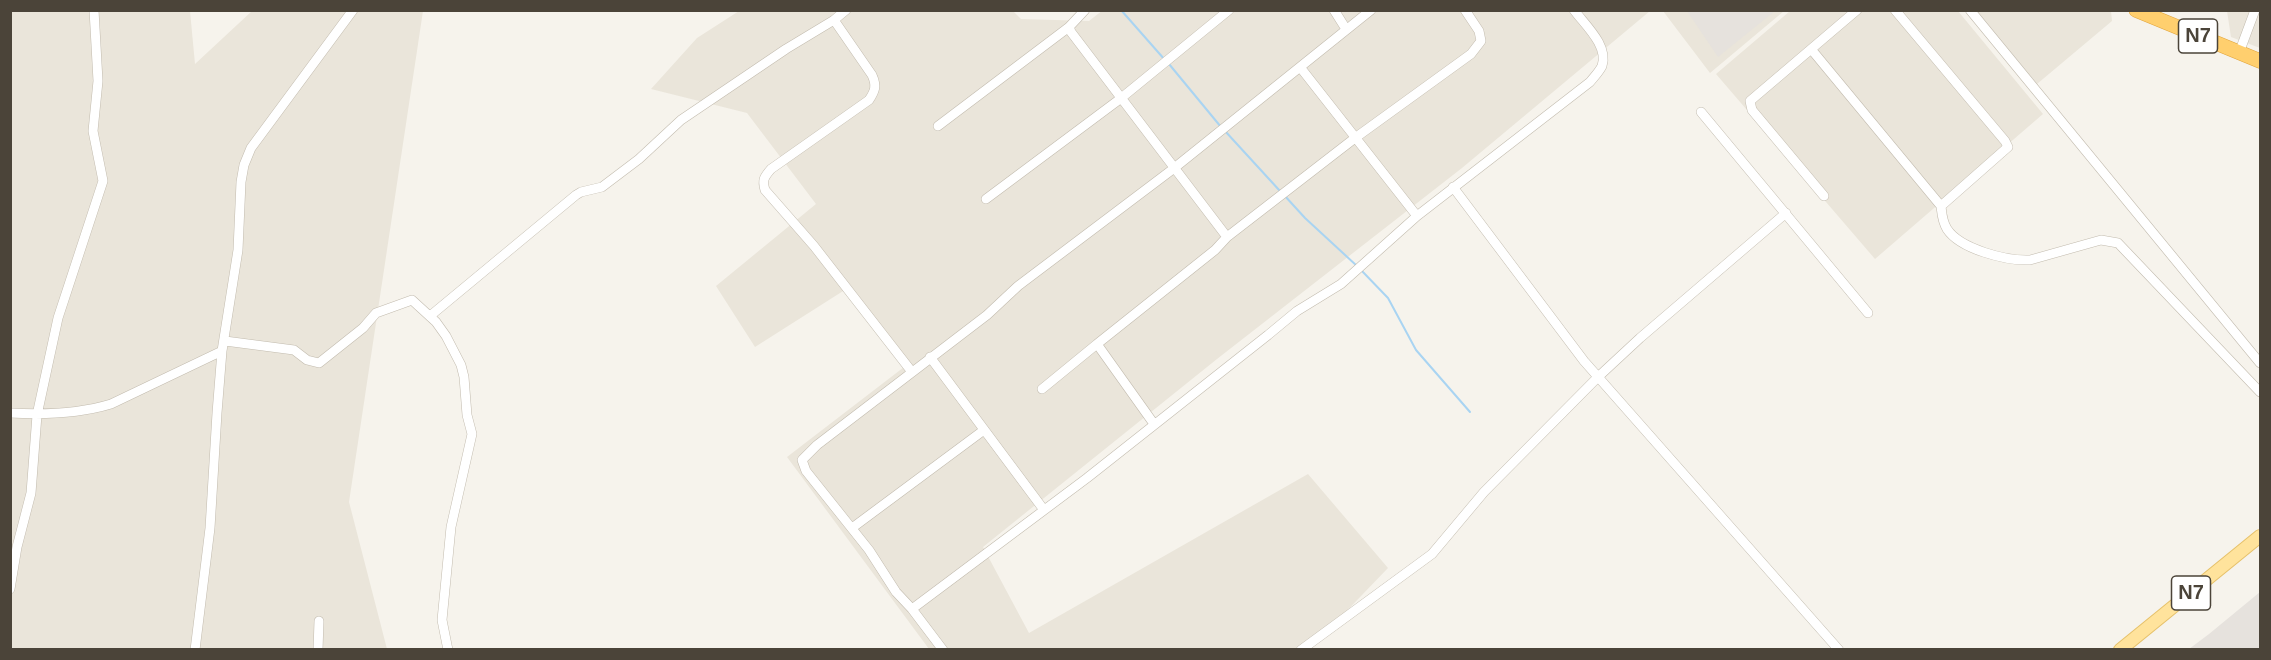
<!DOCTYPE html>
<html>
<head>
<meta charset="utf-8">
<style>
  body { margin:0 }
  #map { position:relative; width:2271px; height:660px; overflow:hidden; background:#f6f3ec; font-family:Helvetica,sans-serif }
  canvas { display:block }
  .frame { position:absolute; inset:0; border:12px solid #4b4439; pointer-events:none }
</style>
</head>
<body>
<div id="map">
<canvas width="2271" height="660"></canvas>
<div class="frame"></div>
</div>
<script>
const ctx = document.querySelector('canvas').getContext('2d');
ctx.lineJoin = 'round';
function fillPath(path, color) { ctx.fillStyle = color; ctx.fill(path, 'evenodd'); }
function strokePath(path, color, width, dash) { ctx.strokeStyle = color; ctx.lineWidth = width; ctx.lineCap = dash ? 'butt' : 'round'; ctx.setLineDash(dash || []); ctx.stroke(path); }
function drawText(font, color, halo, rows, align = 'center') {
  ctx.font = font + ' Helvetica,sans-serif'; ctx.lineWidth = 6; ctx.setLineDash([]); ctx.textBaseline = 'middle'; ctx.strokeStyle = halo; ctx.fillStyle = color; for (const [text, x, y, turn = 0] of rows) {
    ctx.save(); ctx.translate(x, y); ctx.rotate((+turn || 0) * Math.PI / 180); ctx.textAlign = isNaN(turn) ? turn : align; if (halo) ctx.strokeText(text, 0, 0); ctx.fillText(text, 0, 0); ctx.restore();
  }
}
fillPath(new Path2D(`
  M 1012,10 L 1021,19 L 1089,21 L 1103,10 L 1650,11 L 1462,168 L 1217,359 L 983,547 L 1029,633 L 1308,474 L 1388,568 L 1310,649 L 929,649 L 787,457 L 908,364 L 851,286 L 755,347 L 716,286 L 816,204 L 747,113 L 651,89 L 697,38 L 739,11 Z
  M 10,11 L 190,11 L 195,64 L 252,11 L 423,11 L 349,502 L 387,649 L 11,649 Z
  M 1663,11 L 1784,11 L 1710,73 Z
  M 1790,11 L 1958,11 L 2043,114 L 1875,259 L 1716,74 Z
  M 1975,11 L 2111,11 L 2112,21 L 2037,84 Z
  M 2227,11 L 2260,11 L 2260,48 L 2231,37 Z`), '#eae5da');
fillPath(new Path2D(`
  M 1687,11 L 1775,11 L 1718,57 Z
  M 2260,592 L 2260,649 L 2189,649 L 2209,634 Z`), '#e6e2dd');
strokePath(new Path2D(`
  M 1121,10 L 1165,60
  M 1169,64 L 1221,127
  M 1225,131 L 1280,191
  M 1284,195 L 1305,218 L 1357,266
  M 1361,270 L 1388,298 L 1416,350 L 1470,412`), '#a9d4f2', 2);
const minor = new Path2D(`
  M 1334,10 L 1346,29
  M 1895,10 L 2005,141 L 2008,147 L 1941,206
  M 1970,10 L 2260,363
  M 834,20 L 846,10
  M 1069,27 L 1071,32 L 1227,237 L 1215,250 L 1097,344 L 1154,424
  M 1811,49 L 1941,206 C 1942,214 1942,221 1947,229 C 1960,249 2006,261 2030,260 L 2101,240 L 2118,243 L 2260,392
  M 2239,53 L 2255,10
  M 1300,67 L 1417,216
  M 1701,112 L 1868,313
  M 938,126 L 1069,27 L 1085,10
  M 1453,187 L 1584,361 L 1839,650
  M 1824,196 L 1752,110 L 1750,101 L 1857,10
  M 986,199 L 1120,99 L 1229,10
  M 1227,237 L 1355,138 L 1471,54 L 1481,41 L 1479,31 L 1465,10
  M 430,316 L 576,195 L 581,192 L 602,187 L 639,159 L 681,120 L 786,49 L 834,20 L 872,75 C 877,86 875,91 869,100 L 771,169 C 764,177 762,180 765,190 L 814,246 L 912,372
  M 225,341 L 294,350 L 307,360 L 319,363 L 363,328 L 376,313 L 412,300 L 436,322 L 446,336 L 461,365 L 464,377 L 467,415 L 472,434 L 451,527 L 442,620 L 448,650
  M 930,357 L 1044,510
  M 1042,389 L 1097,344
  M 10,413 C 45,415 78,414 111,404 L 222,351
  M 852,528 L 984,430
  M 10,589 L 17,547 L 31,493 L 37,415 L 58,318 L 103,181 L 93,131 L 98,81 L 94,10
  M 912,609 L 1087,478 L 1268,335 L 1297,311 L 1341,284 L 1417,216 L 1590,82 C 1594,77 1599,72 1602,66 C 1609,46 1585,25 1574,10
  M 195,650 L 210,528 L 217,413 L 222,351 L 238,250 L 241,182 L 244,165 L 251,148 L 353,10
  M 318,650 L 319,621
  M 943,650 L 912,609 L 896,592 L 869,550 L 806,471 L 802,460 L 817,445 L 987,315 L 1018,286 L 1173,169 L 1371,10
  M 1301,650 L 1432,554 L 1484,492 L 1598,377 L 1640,338 L 1786,213`);
const major = new Path2D(`
  M 2120,650 L 2260,536`);
const highway = new Path2D(`
  M 2136,10 L 2260,61`);
strokePath(minor, '#c2bbae', 10);
strokePath(major, '#e6c16a', 14);
strokePath(highway, '#e0a43c', 15);
strokePath(minor, '#fff', 9);
strokePath(major, '#ffe39c', 12);
strokePath(highway, '#ffcf6e', 14);
for (const [x, y, w] of [
  [2198,36,39],
  [2191,593,39]
]) { const box = new Path2D(); box.roundRect(x - w / 2, y - 17, w, 34, 4.5); ctx.fillStyle = '#fff'; ctx.fill(box); strokePath(box, '#4b4439', 1.5); }
drawText('bold 20px', '#4b4439', null, [
  ["N7",2198,36],
  ["N7",2191,593]
]);
</script>
</body>
</html>
